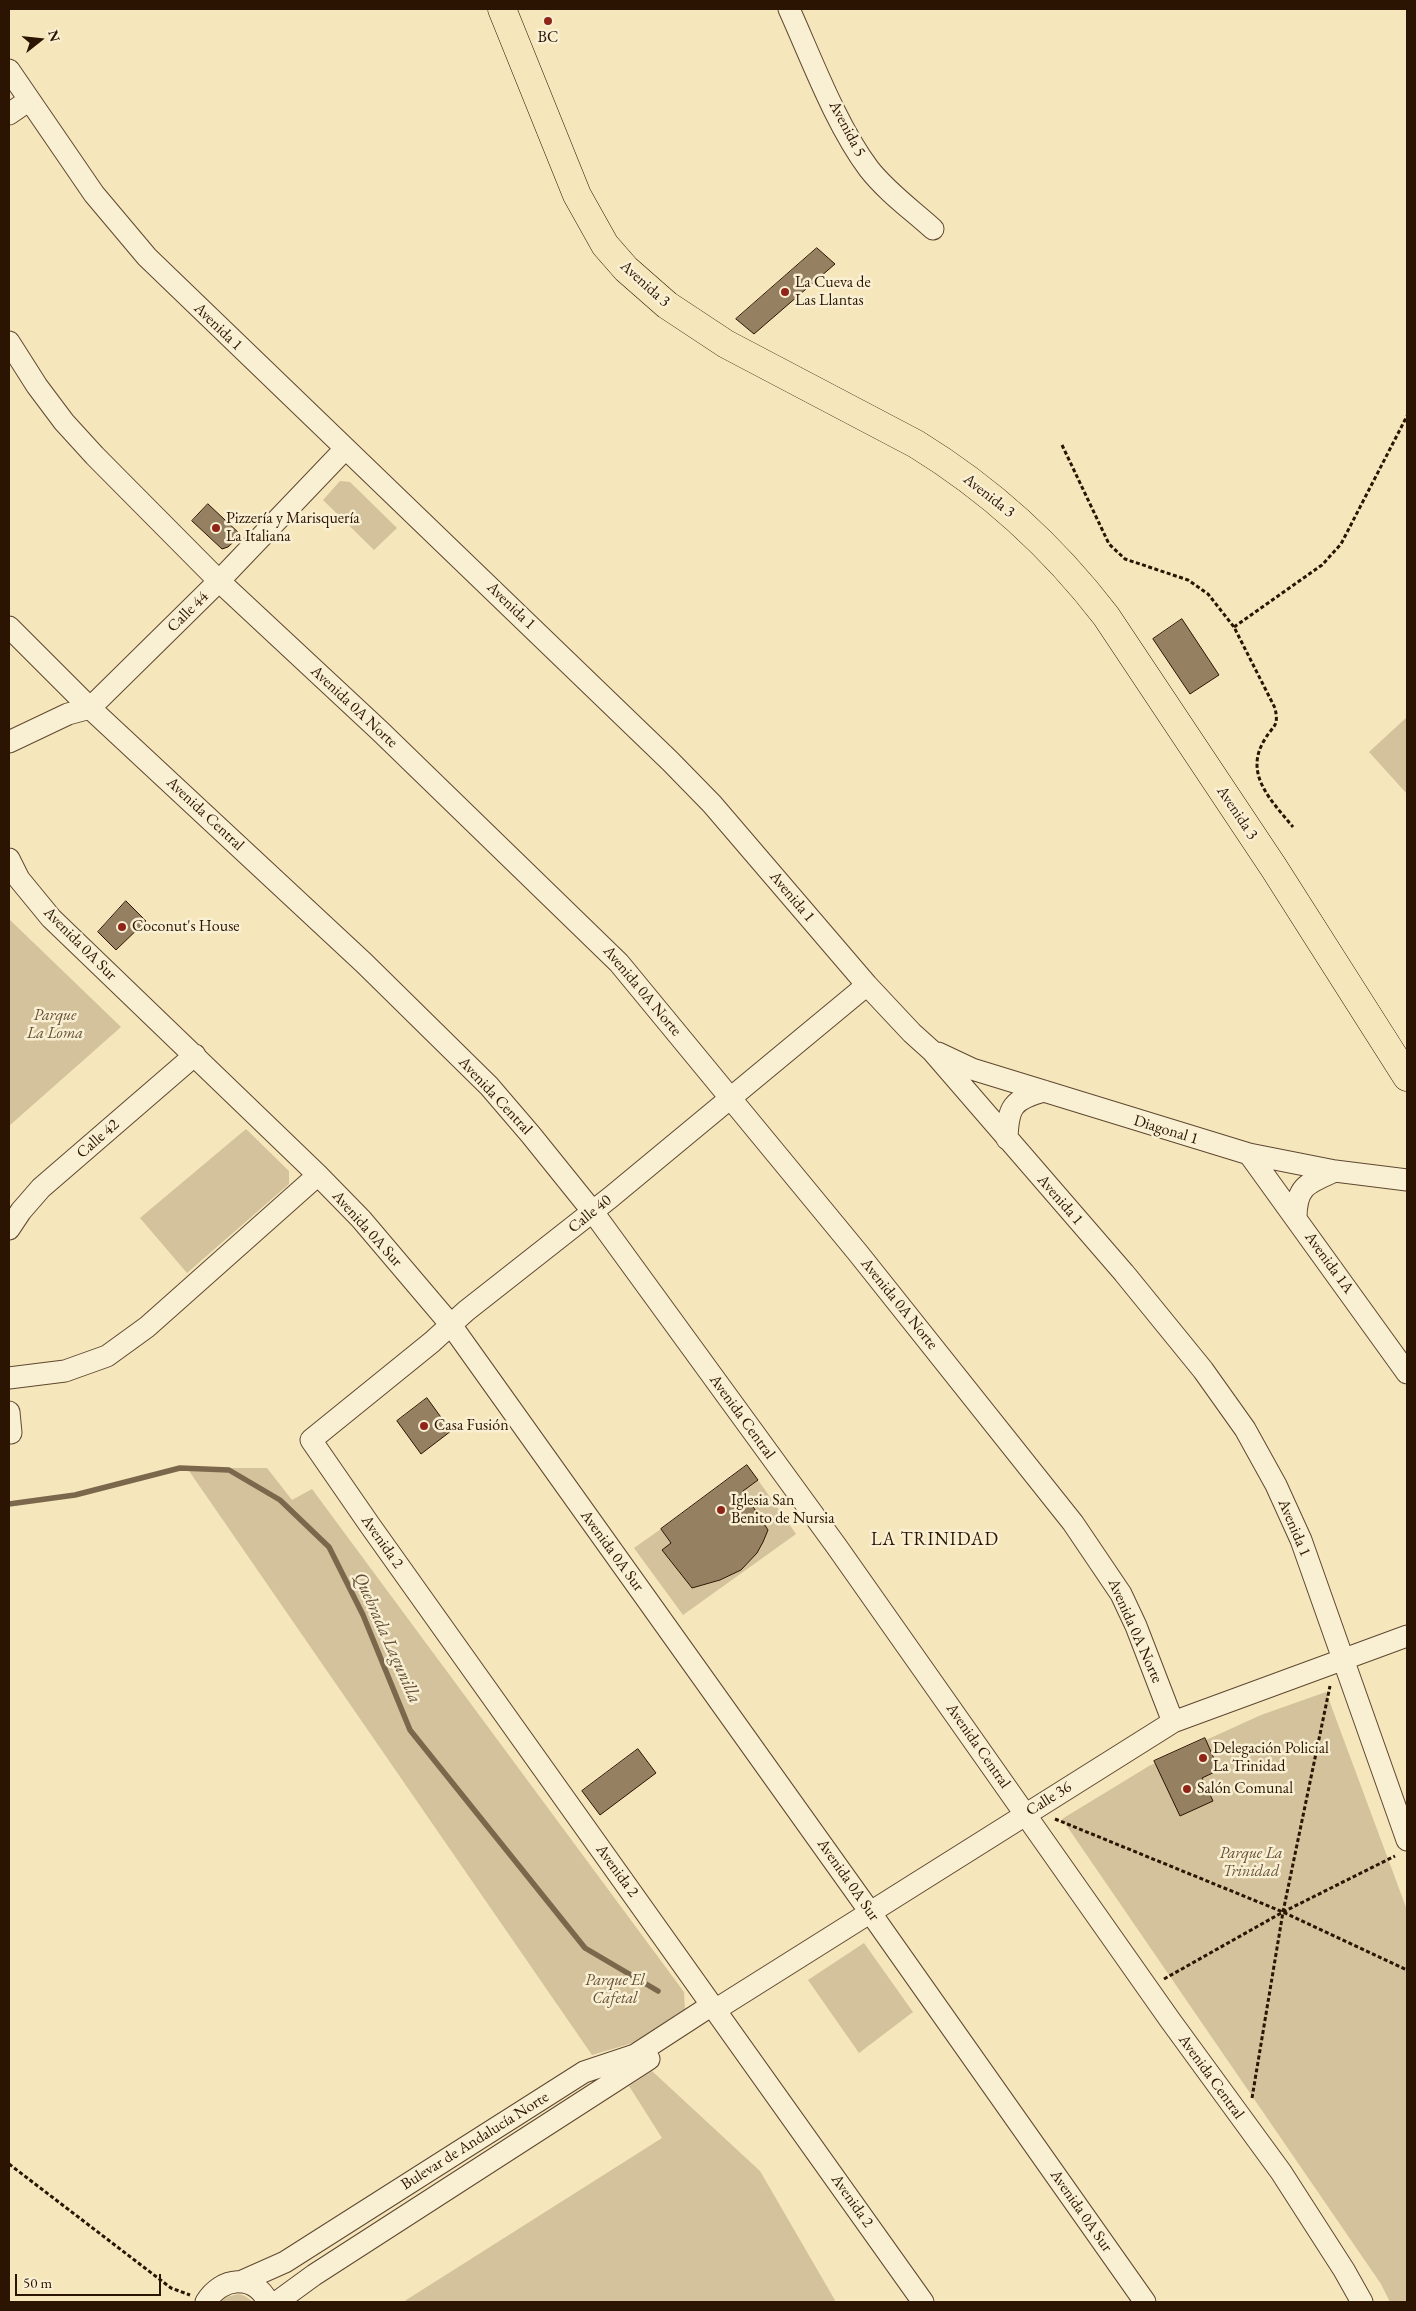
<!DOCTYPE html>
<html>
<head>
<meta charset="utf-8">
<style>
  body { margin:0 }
  #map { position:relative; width:1416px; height:2311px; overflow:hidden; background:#f6e6bb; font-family:"EB Garamond",serif }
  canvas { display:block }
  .frame { position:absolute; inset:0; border:10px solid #2b1401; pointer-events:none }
  .north { position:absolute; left:15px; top:15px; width:50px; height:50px; -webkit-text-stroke:4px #f9efd3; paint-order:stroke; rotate:74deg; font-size:14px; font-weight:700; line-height:20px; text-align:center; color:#2b1401 }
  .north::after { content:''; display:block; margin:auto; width:18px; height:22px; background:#2b1401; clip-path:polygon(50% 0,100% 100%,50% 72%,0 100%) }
  .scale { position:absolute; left:15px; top:2274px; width:146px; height:22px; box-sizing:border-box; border:2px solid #2b1401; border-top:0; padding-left:6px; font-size:15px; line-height:18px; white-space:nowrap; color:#2b1401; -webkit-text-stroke:4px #f9efd3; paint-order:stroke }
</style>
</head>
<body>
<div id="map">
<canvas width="1416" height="2311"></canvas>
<div class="frame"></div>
<div class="north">N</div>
<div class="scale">50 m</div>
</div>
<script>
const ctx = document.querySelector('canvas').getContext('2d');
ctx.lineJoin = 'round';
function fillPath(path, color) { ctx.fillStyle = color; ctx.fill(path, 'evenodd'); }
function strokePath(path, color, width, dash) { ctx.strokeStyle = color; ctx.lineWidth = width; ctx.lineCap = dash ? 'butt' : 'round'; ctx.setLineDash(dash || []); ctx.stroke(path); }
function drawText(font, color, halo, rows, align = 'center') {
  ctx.font = font + ' "EB Garamond",serif'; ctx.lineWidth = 5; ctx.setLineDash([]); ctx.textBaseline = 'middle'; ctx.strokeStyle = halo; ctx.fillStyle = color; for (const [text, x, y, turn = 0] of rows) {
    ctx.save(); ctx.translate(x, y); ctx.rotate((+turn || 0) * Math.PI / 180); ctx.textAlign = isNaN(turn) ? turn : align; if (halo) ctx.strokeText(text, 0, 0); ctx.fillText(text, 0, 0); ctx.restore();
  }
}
fillPath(new Path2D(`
  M 340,481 L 350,482 L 397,528 L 374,550 L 323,500 Z
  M 1407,717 L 1407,794 L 1369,752 Z
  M 9,919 L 121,1027 L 9,1126 Z
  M 246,1129 L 289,1171 L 289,1184 L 187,1273 L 140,1218 Z
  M 187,1468 L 267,1468 L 292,1500 L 312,1489 L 684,1992 L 685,2011 L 639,2041 L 592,2055 Z
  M 758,1480 L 796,1534 L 683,1615 L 634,1548 L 661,1529 L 671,1543 L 662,1550 L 692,1588 C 732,1579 752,1569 768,1530 L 743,1491 Z
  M 1326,1692 L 1407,1910 L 1407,2302 L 1390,2302 L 1381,2284 L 1062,1819 L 1149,1766 L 1261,1715 Z
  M 864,1943 L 913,2012 L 859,2053 L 808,1980 Z
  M 652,2071 L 760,2171 L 836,2302 L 403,2302 L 662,2138 L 629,2086 Z
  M 238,2294 L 245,2296 L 253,2302 L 219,2302 L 223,2298 Z`), '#d3c29b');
strokePath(new Path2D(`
  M 9,1504 L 75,1495 L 180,1468 L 229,1470 L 280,1500 L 329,1547 L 363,1615 L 410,1730 L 585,1948 L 658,1991`), '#7b674b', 5.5);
const building = new Path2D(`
  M 817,248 L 835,264 L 754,334 L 736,319 Z
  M 208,504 L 241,535 L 228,547 L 222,549 L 192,521 Z
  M 1182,619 L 1219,675 L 1190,694 L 1153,639 Z
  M 126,901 L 146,921 L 116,950 L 98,932 Z
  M 427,1398 L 451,1431 L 421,1454 L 397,1421 Z
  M 747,1465 L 758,1480 L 743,1491 L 768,1530 L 763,1542 L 757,1553 L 741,1570 L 720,1580 L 692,1588 L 662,1550 L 671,1543 L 661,1529 Z
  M 1205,1738 L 1219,1770 L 1202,1778 L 1213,1801 L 1180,1816 L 1154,1761 Z
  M 638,1749 L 656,1773 L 600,1815 L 582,1791 Z`);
fillPath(building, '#958162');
strokePath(building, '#2b1401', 1);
const minor = new Path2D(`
  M 789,9 C 812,60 836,125 869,169 C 887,192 912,210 933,229
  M 9,70 L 94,194 L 147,257 L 670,761 L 712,804 L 867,985 L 912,1033 L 932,1051 L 1124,1273 L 1203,1370 L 1245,1429 L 1276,1485 L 1301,1540 L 1407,1840
  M 9,114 L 28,101
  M 9,342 L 37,386 L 64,422 L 95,456 L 219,581 L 380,731 L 619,963 L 858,1253 L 1073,1523 L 1121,1594 L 1136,1626 L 1173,1722
  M 9,627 L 90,708 L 364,963 L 489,1086 L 531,1135 L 593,1212 L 837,1547 L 1170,2020 L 1281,2172 L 1344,2270 L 1362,2302
  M 9,742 L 68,714 L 90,708 L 219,581 L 345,449
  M 9,859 L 19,879 L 51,918 L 318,1175 L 361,1219 L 451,1325 L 870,1912 L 1145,2302
  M 867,985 L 611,1197 L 466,1311 L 432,1342 L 311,1440 L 369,1524 L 923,2302
  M 938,1053 L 972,1069 L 1249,1154 L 1335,1171 L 1407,1180
  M 1007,1139 C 1008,1107 1012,1100 1044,1091
  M 1249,1154 L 1407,1373
  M 1296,1218 C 1296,1186 1308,1183 1335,1171
  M 9,1229 L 21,1211 L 41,1188 L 195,1055
  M 9,1378 L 65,1371 L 107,1356 L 147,1327 L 318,1175
  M 9,1412 L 11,1433
  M 715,2010 L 1173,1722 L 1407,1636
  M 240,2282 L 285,2262 L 584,2072 L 635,2055 L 712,2005
  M 206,2302 C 221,2277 254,2273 268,2302
  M 277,2302 L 314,2275 L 649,2059`);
const primary = new Path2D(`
  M 502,9 L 577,195 L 605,245 L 626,269 L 667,305 L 726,344 L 916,444 C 991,490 1053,547 1106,616 L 1274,868 L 1407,1077`);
strokePath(minor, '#5e4830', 23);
strokePath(primary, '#2b1401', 29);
strokePath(new Path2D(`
  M 1062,445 L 1109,544 L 1125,559 L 1188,580 L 1208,594 L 1234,627 L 1275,708 C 1279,727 1274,724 1265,739 C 1243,774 1271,800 1293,827
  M 1234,627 L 1322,565 L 1341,544 L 1407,416
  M 1055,1819 L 1283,1912 L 1407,1970
  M 1164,1979 L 1283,1912 L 1395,1856
  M 1252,2098 L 1283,1912 L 1330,1686
  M 9,2164 L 171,2288 L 190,2295`), '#2b1401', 3, [4, 2.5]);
strokePath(minor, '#f9efd3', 21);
strokePath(primary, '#f6e6bb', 28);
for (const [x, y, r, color] of [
  [548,21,5,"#8f2418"],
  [785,292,5,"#8f2418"],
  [216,528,5,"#8f2418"],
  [122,927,5,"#8f2418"],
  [424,1426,5,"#8f2418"],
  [721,1510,5,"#8f2418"],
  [1203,1758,5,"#8f2418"],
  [1187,1789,5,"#8f2418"]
]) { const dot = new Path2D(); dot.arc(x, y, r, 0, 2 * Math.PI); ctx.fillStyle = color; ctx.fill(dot); strokePath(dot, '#f9efd3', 2); }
drawText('16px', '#2b1401', '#f9efd3', [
  ["BC",548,38,"center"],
  ["La Cueva de",795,283],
  ["Las Llantas",795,301],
  ["Pizzería y Marisquería",226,519],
  ["La Italiana",226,537],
  ["Coconut's House",132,927],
  ["Casa Fusión",434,1426],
  ["Iglesia San",731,1501],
  ["Benito de Nursia",731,1519],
  ["Delegación Policial",1213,1749],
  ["La Trinidad",1213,1767],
  ["Salón Comunal",1197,1789]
], 'left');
drawText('16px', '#2b1401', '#f9efd3', [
  ["Avenida 5",847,129,62],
  ["Avenida 3",645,284,42],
  ["Avenida 1",218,327,44],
  ["Avenida 3",989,496,38],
  ["Avenida 1",511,606,44],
  ["Calle 44",188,612,-45],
  ["Avenida 0A Norte",354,707,43],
  ["Avenida 3",1237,813,56],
  ["Avenida Central",205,814,43],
  ["Avenida 1",792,897,50],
  ["Avenida 0A Sur",80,944,45],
  ["Avenida 0A Norte",642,991,50],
  ["Avenida Central",495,1096,47],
  ["Diagonal 1",1166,1130,17],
  ["Calle 42",98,1139,-41],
  ["Avenida 1",1060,1200,49],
  ["Calle 40",590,1214,-39],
  ["Avenida 0A Sur",367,1229,48],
  ["Avenida 1A",1329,1263,54],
  ["Avenida 0A Norte",899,1304,51],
  ["Avenida Central",742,1417,54],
  ["Avenida 1",1294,1528,67],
  ["Avenida 2",382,1542,55],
  ["Avenida 0A Sur",612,1551,54],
  ["Avenida 0A Norte",1135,1631,66],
  ["Avenida Central",978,1746,55],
  ["Calle 36",1049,1799,-32],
  ["Avenida 2",617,1871,54],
  ["Avenida 0A Sur",848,1880,55],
  ["Avenida Central",1211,2077,54],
  ["Bulevar de Andalucía Norte",475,2141,-32],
  ["Avenida 2",852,2201,55],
  ["Avenida 0A Sur",1081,2211,55]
]);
drawText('italic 16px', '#665137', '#f9efd3', [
  ["Parque",55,1016],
  ["La Loma",55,1034],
  ["Parque La",1251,1854],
  ["Trinidad",1251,1872],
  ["Parque El",615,1981],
  ["Cafetal",615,1999]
]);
ctx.letterSpacing = '1px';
drawText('18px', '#2b1401', '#f9efd3', [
  ["LA TRINIDAD",935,1540]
]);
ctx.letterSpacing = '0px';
drawText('italic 18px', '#614c32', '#f9efd3', [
  ["Quebrada Lagunilla",387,1638,66]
]);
</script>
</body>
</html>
